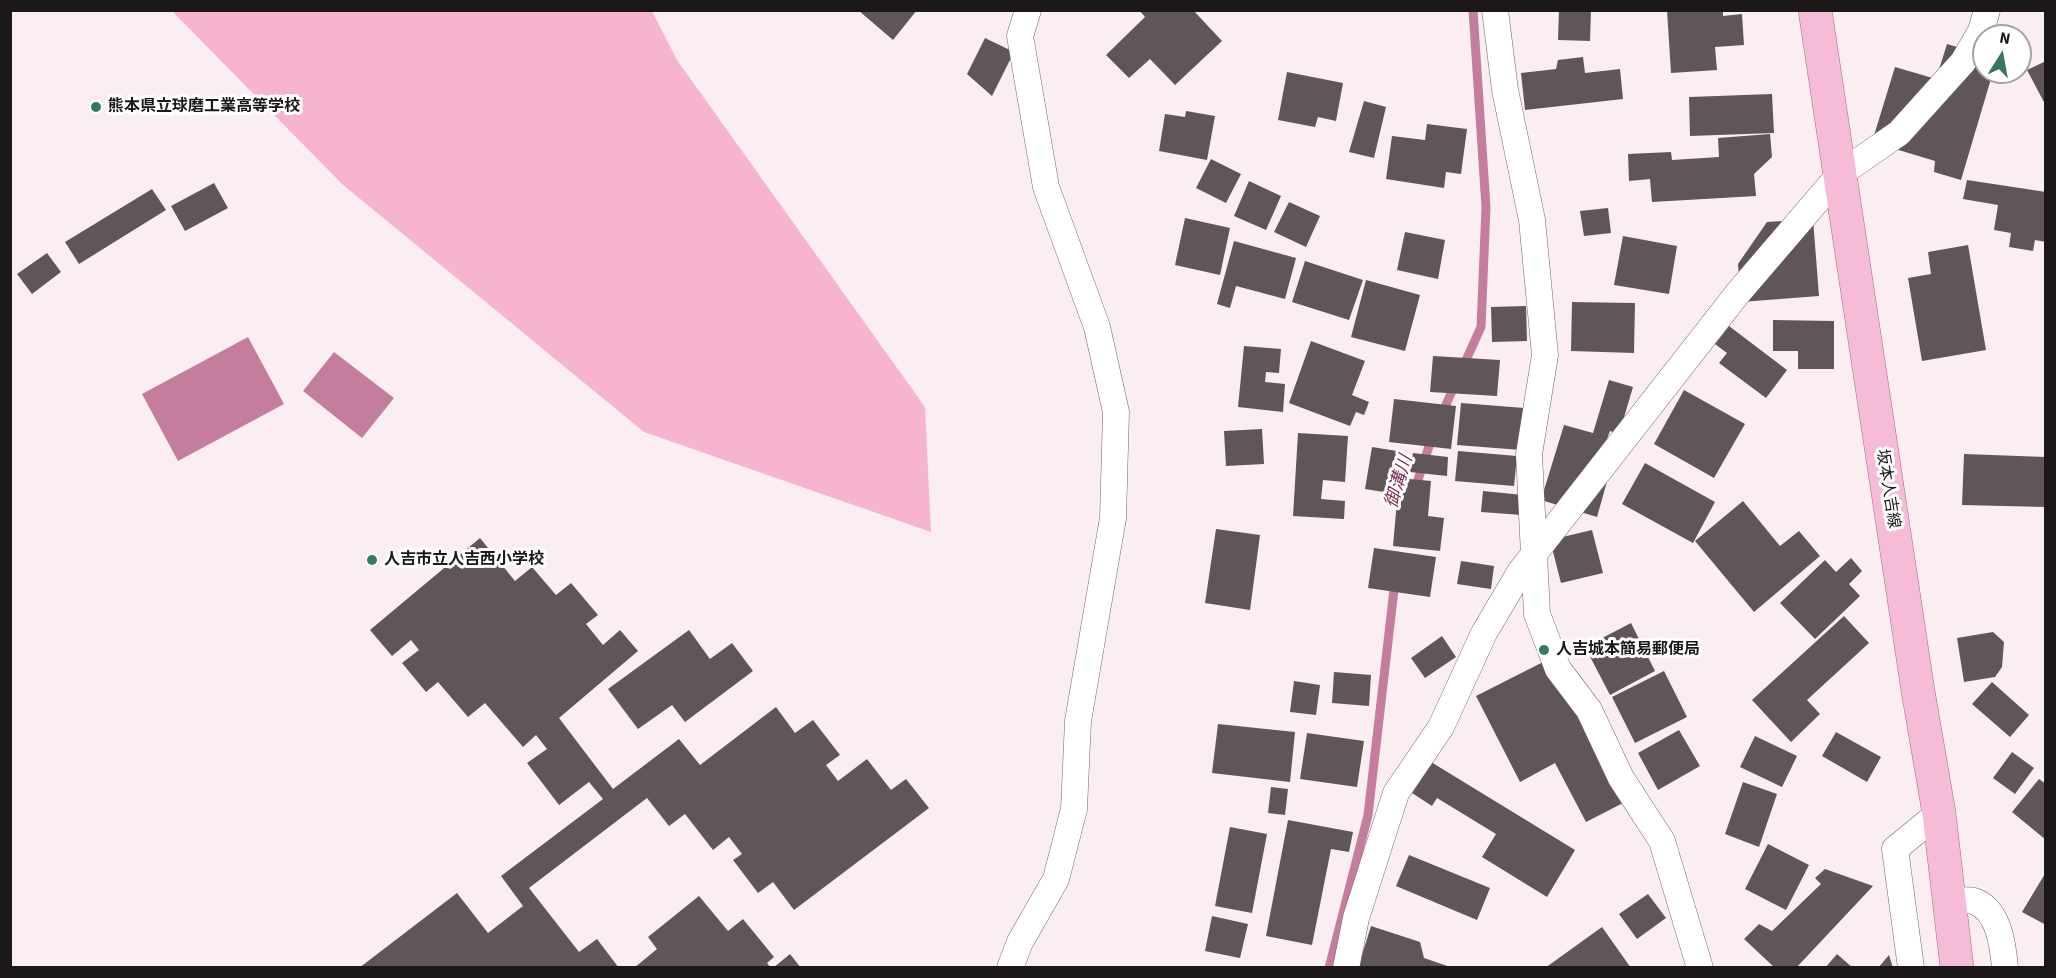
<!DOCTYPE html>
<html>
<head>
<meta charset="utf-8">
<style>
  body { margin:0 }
  #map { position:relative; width:2056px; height:978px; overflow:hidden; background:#fbeef3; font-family:"Source Sans 3",sans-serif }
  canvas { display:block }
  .frame { position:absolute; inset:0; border:12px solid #1c1719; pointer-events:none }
  .north { position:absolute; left:1972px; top:24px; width:60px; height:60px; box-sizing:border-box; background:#fff; border:2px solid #a4a2a3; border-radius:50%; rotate:11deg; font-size:16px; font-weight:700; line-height:24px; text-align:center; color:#1c1719 }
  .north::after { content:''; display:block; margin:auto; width:21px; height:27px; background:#387764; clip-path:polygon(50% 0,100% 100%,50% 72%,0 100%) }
</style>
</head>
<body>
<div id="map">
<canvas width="2056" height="978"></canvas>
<div class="frame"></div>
<div class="north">N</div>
</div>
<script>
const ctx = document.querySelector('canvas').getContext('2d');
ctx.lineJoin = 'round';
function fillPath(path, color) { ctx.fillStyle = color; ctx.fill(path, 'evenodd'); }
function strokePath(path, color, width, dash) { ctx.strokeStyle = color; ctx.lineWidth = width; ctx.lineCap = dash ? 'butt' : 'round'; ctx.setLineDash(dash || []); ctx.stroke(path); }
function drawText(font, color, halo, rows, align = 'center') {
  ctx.font = font + ' "Source Sans 3","Noto Sans JP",sans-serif'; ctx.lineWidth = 6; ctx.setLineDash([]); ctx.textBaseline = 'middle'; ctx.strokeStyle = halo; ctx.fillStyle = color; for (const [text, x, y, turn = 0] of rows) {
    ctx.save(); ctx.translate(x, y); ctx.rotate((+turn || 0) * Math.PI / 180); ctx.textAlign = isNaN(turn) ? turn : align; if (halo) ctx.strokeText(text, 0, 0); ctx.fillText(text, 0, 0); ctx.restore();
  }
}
fillPath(new Path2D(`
  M 172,11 L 652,11 L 677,60 L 925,407 L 931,532 L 644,432 L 342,184 Z`), '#f7b4d1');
fillPath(new Path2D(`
  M 248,337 L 284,404 L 178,461 L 142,394 Z
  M 334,352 L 394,398 L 362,438 L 303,391 Z`), '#c47d9d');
strokePath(new Path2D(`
  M 1462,369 L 1481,327 L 1486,207 L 1473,10
  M 1441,416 L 1456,382
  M 1415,489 L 1432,437
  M 1329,968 L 1368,815 L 1395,581`), '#c47d9d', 9);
fillPath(new Path2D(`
  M 858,10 L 917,10 L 893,40 Z
  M 1139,10 L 1193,10 L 1222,41 L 1175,85 L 1150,59 L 1129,78 L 1106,55 L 1145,17 Z
  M 1559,10 L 1591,10 L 1590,41 L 1558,40 Z
  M 1667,10 L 1723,10 L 1723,16 L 1742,14 L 1744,45 L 1715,47 L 1717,70 L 1671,73 Z
  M 985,38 L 1014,52 L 992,96 L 967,74 Z
  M 1947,44 L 1984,55 L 1984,72 L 1993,72 L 1961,180 L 1934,172 L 1935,161 L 1872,142 L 1895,67 L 1936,79 Z
  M 1583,57 L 1585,73 L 1620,69 L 1623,99 L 1525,110 L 1521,73 L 1556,69 L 1558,60 Z
  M 2046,61 L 2046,106 L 2027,70 Z
  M 1287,72 L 1343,83 L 1336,121 L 1318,117 L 1315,127 L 1278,120 Z
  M 1772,94 L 1774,133 L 1690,136 L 1689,97 Z
  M 1364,101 L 1386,107 L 1374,158 L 1349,152 Z
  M 1186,111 L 1215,116 L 1207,160 L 1159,151 L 1165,114 L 1185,117 Z
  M 1427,124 L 1467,129 L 1461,174 L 1446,172 L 1444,188 L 1386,179 L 1392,136 L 1425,140 Z
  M 1770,134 L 1772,157 L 1754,174 L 1756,196 L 1652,202 L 1650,179 L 1629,181 L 1628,154 L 1671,152 L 1672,160 L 1719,157 L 1718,138 Z
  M 1211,159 L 1241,174 L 1226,203 L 1196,188 Z
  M 1967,180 L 2046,192 L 2046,242 L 2035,240 L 2033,251 L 2009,247 L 2011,233 L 1994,230 L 1998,205 L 1963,199 Z
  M 1249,181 L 1281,196 L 1266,230 L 1234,216 Z
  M 214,183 L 228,208 L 185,231 L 171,206 Z
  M 152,189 L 166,210 L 79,264 L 65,242 Z
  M 1289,202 L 1320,216 L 1306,247 L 1274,232 Z
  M 1608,208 L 1611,233 L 1584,236 L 1580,211 Z
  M 1185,218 L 1230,228 L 1220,275 L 1175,265 Z
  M 1813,219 L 1819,296 L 1741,302 L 1738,264 L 1767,222 Z
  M 1405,232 L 1445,240 L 1438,279 L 1397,270 Z
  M 1623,236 L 1677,246 L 1669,294 L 1614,285 Z
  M 1234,241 L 1296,258 L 1285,299 L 1236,286 L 1230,308 L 1217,304 Z
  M 1968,245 L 1986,350 L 1922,361 L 1908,278 L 1931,274 L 1928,252 Z
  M 47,253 L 61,272 L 32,294 L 17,274 Z
  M 1305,261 L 1363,280 L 1349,320 L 1292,302 Z
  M 1366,280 L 1420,295 L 1405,351 L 1351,337 Z
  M 1572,302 L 1635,303 L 1634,353 L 1571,351 Z
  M 1526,306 L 1527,341 L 1492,342 L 1491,307 Z
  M 1773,320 L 1834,321 L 1834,369 L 1798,369 L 1798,351 L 1773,351 Z
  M 1729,326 L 1787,370 L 1766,398 L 1719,363 L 1727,353 L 1715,344 Z
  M 1311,341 L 1365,361 L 1352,395 L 1369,402 L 1364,415 L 1356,412 L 1350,426 L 1289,403 Z
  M 1244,346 L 1281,349 L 1279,373 L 1266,372 L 1265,382 L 1285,384 L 1283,412 L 1238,407 Z
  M 1433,356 L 1500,360 L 1497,396 L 1430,392 Z
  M 1609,380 L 1633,387 L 1619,434 L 1610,431 L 1607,439 L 1610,471 L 1597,517 L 1541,500 L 1564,425 L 1593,433 Z
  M 1684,390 L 1745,424 L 1714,478 L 1654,444 Z
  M 1394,399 L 1456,406 L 1451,449 L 1389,442 Z
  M 1461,403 L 1524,408 L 1521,450 L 1457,445 Z
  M 1262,429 L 1264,464 L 1226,466 L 1224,431 Z
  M 1298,433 L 1348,436 L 1345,482 L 1323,480 L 1321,499 L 1345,501 L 1344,519 L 1293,516 Z
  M 1372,447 L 1397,451 L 1390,493 L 1365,489 Z
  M 1458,451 L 1517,456 L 1514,486 L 1455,481 Z
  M 1413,453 L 1448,457 L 1447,476 L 1410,472 Z
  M 1964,454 L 2046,457 L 2046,507 L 1962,505 Z
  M 1645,463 L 1715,502 L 1693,543 L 1622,504 Z
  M 1399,478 L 1431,481 L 1428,516 L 1444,518 L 1440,551 L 1393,546 Z
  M 1483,491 L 1523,495 L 1522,515 L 1481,512 Z
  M 1743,501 L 1780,546 L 1799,531 L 1820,556 L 1754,612 L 1695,541 Z
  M 1216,529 L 1260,535 L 1250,610 L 1205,603 Z
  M 1592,530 L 1603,573 L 1561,583 L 1550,540 Z
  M 480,538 L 515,581 L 532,567 L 556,595 L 571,583 L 598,615 L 586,624 L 603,645 L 620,630 L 638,651 L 559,718 L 613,789 L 679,739 L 700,765 L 776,707 L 795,733 L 813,720 L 840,755 L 826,765 L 838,781 L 867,759 L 891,790 L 906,779 L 929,808 L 794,910 L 773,882 L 758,893 L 733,860 L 742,854 L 729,837 L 713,850 L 685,814 L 669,826 L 647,798 L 529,888 L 579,952 L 597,939 L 619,968 L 359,968 L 457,893 L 488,933 L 523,906 L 501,876 L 603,799 L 589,782 L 559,805 L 527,763 L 547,749 L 536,735 L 523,747 L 485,703 L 468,717 L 438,682 L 426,692 L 402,663 L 419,650 L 411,640 L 392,656 L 370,630 Z
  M 1374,548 L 1436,557 L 1430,597 L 1368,588 Z
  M 1851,558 L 1862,571 L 1849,584 L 1860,596 L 1815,639 L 1780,603 L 1825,560 L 1836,572 Z
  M 1461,561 L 1494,566 L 1491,589 L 1457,584 Z
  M 1844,616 L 1869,643 L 1807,700 L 1820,714 L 1791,742 L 1752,700 Z
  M 1631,623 L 1655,671 L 1610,695 L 1585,647 Z
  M 689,630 L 710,659 L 732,643 L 753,671 L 685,722 L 672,705 L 638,729 L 608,689 Z
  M 1993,632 L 2004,642 L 2002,667 L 1995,677 L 1964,682 L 1957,638 Z
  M 1442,636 L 1456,657 L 1425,678 L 1411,658 Z
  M 1551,658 L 1625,802 L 1586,822 L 1555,763 L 1520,782 L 1476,696 Z
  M 1664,671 L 1687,717 L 1635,743 L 1612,697 Z
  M 1334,672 L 1371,675 L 1369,706 L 1332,703 Z
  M 1294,681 L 1320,685 L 1316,715 L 1290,712 Z
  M 1992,682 L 2029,715 L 2010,737 L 1972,704 Z
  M 1218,724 L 1295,732 L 1290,782 L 1212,773 Z
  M 1679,730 L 1700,766 L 1658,790 L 1638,753 Z
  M 1836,732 L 1881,757 L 1867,782 L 1822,756 Z
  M 1307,733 L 1364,741 L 1357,787 L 1300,779 Z
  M 1755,736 L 1797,756 L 1782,787 L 1740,767 Z
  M 2012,752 L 2034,768 L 2015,794 L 1993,778 Z
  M 1431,762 L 1575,850 L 1547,897 L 1482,857 L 1496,834 L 1437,798 L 1432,806 L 1412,793 Z
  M 2039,779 L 2046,784 L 2046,840 L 2012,812 Z
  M 1743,782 L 1777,794 L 1759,847 L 1725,834 Z
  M 1271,787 L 1288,789 L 1285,815 L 1268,813 Z
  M 1288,820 L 1353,832 L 1349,852 L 1331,849 L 1312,945 L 1266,936 Z
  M 1230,827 L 1267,834 L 1252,913 L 1215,906 Z
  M 1768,844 L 1809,865 L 1786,910 L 1745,889 Z
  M 1409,855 L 1490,888 L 1477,920 L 1396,886 Z
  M 1825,869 L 1873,886 L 1796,968 L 1775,968 L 1744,939 L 1759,924 L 1772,931 L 1821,884 L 1815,878 Z
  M 2046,872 L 2046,925 L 2022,912 Z
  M 1648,894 L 1666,918 L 1637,939 L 1619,914 Z
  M 699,896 L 728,931 L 743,919 L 774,957 L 767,963 L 771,968 L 634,968 L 657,949 L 648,937 Z
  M 1212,916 L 1248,924 L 1240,958 L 1205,951 Z
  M 1371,926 L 1420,942 L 1424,958 L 1453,968 L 1358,968 Z
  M 1602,927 L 1631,968 L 1545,968 Z
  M 790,954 L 801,968 L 773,968 Z
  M 1837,954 L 1853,968 L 1825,968 Z
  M 1889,955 L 1893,968 L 1878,968 Z`), '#605559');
const street = new Path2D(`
  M 1495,10 L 1505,90 L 1532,220 L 1545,355 L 1529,454 L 1537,614 L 1558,669 L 1589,710 L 1621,778 L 1662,841 L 1700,968
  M 1949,901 C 1956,901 1967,899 1974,901 C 1999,910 2003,945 2005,968
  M 1010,968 L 1020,942 L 1056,879 L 1074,809 L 1078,721 L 1113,518 L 1116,412 L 1097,327 L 1046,187 L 1020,36 L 1028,10
  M 1346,968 L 1356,918 L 1396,793 L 1441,727 L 1484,633 L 1520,572 L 1738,293 L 1840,174 L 1899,133 L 1963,62 L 1981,31 L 1987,10
  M 1911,968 L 1895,849 L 1939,813`);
const primary = new Path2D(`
  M 1815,10 L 1918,691 L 1939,813 L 1957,968`);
strokePath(street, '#70656a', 27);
strokePath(primary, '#a66483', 34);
strokePath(street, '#fff', 26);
strokePath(primary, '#f6bbd7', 33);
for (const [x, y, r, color] of [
  [96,107,6,"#387764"],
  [372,560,6,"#387764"],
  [1544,650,6,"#387764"]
]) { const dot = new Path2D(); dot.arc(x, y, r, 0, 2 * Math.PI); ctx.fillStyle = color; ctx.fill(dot); strokePath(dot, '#fff', 2); }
drawText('bold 16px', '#1c1719', '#fff', [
  ["熊本県立球磨工業高等学校",108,107],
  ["人吉市立人吉西小学校",384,560],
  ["人吉城本簡易郵便局",1556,650]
], 'left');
drawText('16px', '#1c1719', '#fff', [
  ["坂本人吉線",1887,489,81]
]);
drawText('italic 18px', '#7e2856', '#fff', [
  ["御溝川",1400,482,-73]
]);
</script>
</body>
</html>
